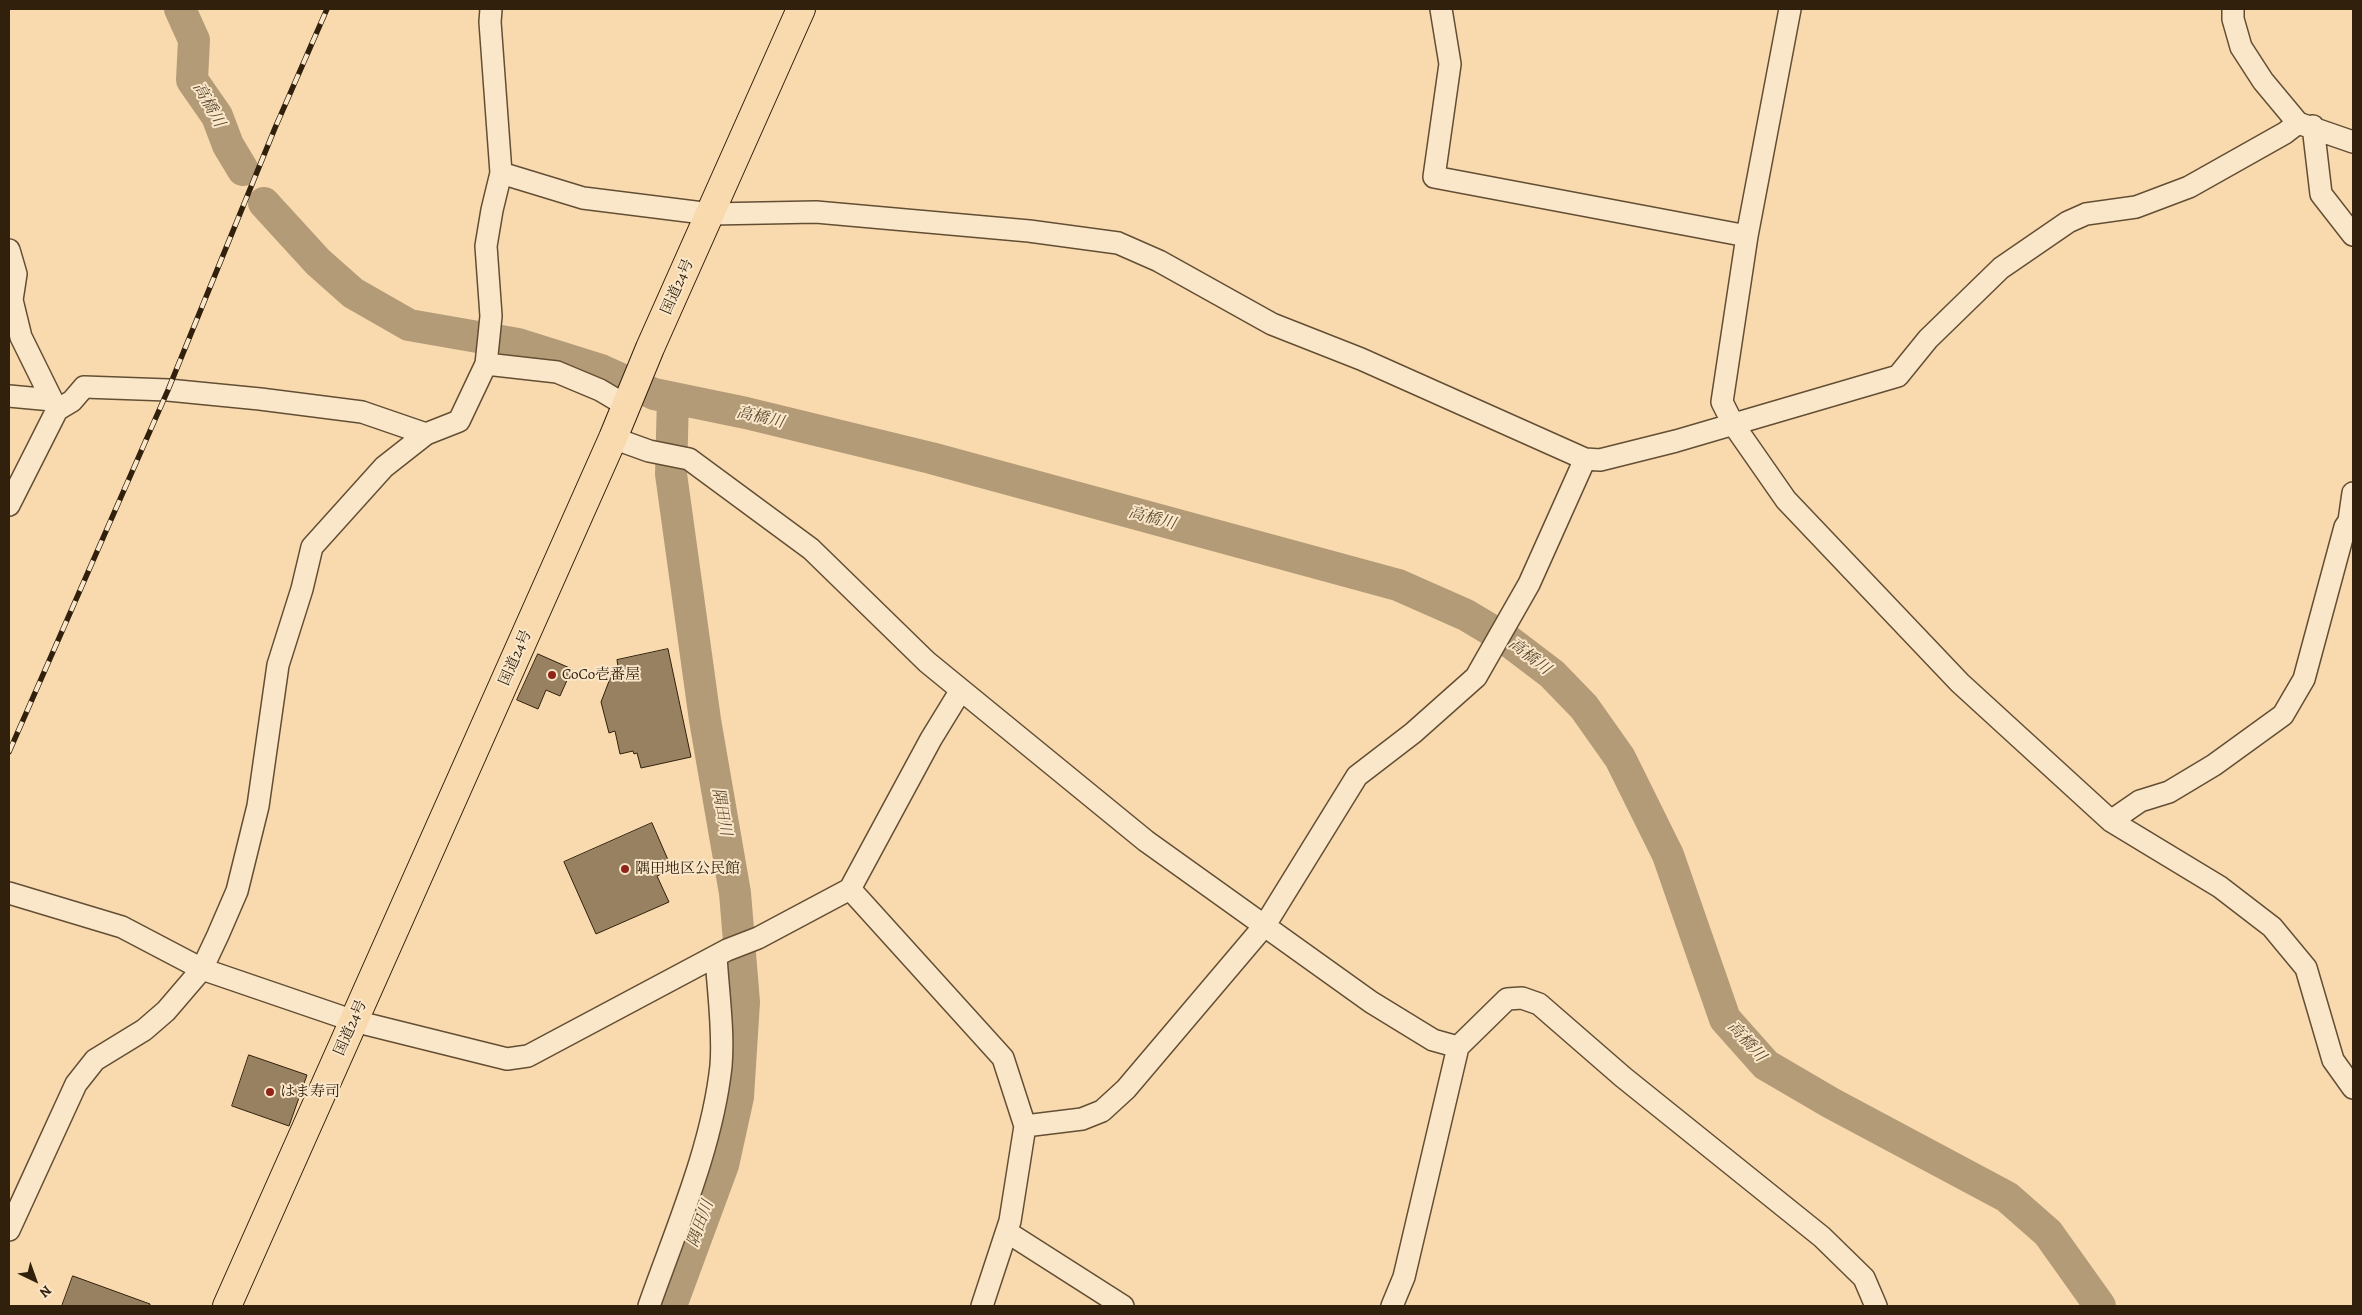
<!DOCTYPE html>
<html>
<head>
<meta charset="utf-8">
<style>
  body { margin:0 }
  #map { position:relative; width:2362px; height:1315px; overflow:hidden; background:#f8daae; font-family:Alegreya,serif }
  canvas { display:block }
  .frame { position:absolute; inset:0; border:10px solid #31200c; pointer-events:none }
  .north { position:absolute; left:10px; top:1255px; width:50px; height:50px; -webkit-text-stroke:4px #fae7ca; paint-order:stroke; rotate:138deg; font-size:14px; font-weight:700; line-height:20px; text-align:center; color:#31200c }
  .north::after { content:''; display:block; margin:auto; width:18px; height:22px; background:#31200c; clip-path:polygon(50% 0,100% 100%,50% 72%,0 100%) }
</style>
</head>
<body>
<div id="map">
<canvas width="2362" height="1315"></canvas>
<div class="frame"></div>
<div class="north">N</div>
</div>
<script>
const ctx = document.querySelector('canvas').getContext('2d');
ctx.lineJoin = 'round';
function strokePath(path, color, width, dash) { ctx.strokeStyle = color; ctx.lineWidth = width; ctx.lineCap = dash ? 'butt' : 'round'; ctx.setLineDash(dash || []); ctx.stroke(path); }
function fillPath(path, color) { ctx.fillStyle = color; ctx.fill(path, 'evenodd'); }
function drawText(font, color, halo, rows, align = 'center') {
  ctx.font = font + ' Alegreya,"Noto Serif JP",serif'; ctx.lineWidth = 4; ctx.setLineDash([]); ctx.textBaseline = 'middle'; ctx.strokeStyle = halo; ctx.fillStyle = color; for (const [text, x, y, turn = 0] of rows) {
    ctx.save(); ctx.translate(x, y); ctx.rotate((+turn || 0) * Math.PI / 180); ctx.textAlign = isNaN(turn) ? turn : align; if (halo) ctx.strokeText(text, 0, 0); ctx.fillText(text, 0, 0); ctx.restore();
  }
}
strokePath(new Path2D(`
  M 180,9 L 194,40 L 192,80 L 217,116 L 228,145 L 243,170
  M 264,203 L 318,262 L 353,293 L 409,325 L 518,344 L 601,370 L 654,394 L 746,413 L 931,458 L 1398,585 L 1466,615 L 1506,639 L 1552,674 L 1584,707 L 1620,758 L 1668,855 L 1725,1019 L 1766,1065 L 1831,1103 L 2007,1197 L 2048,1233 L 2100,1306
  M 671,1306 L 723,1165 L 738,1097 L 744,1002 L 735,893 L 705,720 L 671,474 L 673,398`), '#b49b77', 32);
const building = new Path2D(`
  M 668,649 L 691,757 L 641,768 L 637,753 L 634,754 L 633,751 L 620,754 L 615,731 L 609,733 L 601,702 L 611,676 L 619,673 L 617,660 Z
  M 538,654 L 572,669 L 560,696 L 546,690 L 538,709 L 517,700 Z
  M 652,823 L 672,869 L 657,876 L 669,902 L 596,934 L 564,862 Z
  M 249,1055 L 307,1075 L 289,1126 L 232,1106 Z
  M 73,1276 L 150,1304 L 150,1306 L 62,1306 Z`);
fillPath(building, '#988160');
strokePath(building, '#31200c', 1);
const minor = new Path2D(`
  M 1441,9 L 1450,64 L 1434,177 L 1747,236
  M 1790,9 L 1747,236 L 1722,402 L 1733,424 L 1786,500 L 1960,683 L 2111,821 L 2220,887 L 2272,927 L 2306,968 L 2333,1060 L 2353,1088
  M 2233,9 L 2233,19 L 2241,47 L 2263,81 L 2298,123 L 2353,142
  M 2313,126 L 2321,194 L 2353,235
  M 501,173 L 583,198 L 711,214 L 816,212 L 1029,231 L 1118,243 L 1159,261 L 1272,324 L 1361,359 L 1585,459 L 1600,460 L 1676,441 L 1898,376 L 1928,339 L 2001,268 L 2068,222 L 2086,214 L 2136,207 L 2189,187 L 2285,133 L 2298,123
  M 9,250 L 16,274 L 12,300 L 21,337 L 57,410
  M 486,364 L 557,372 L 600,390 L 627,406
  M 9,396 L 52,400
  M 613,438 L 649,451 L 689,459 L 811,549 L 927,662 L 1146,841 L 1371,1002 L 1433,1040 L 1458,1047 L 1507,999 L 1522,998 L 1539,1004 L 1623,1077 L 1822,1237 L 1864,1278 L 1876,1306
  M 9,505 L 57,410 L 72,401 L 84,387 L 168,390 L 260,399 L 362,412 L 426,434
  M 2111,821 L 2140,801 L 2169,792 L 2214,765 L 2283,715 L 2304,679 L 2345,527 L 2349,521 L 2353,493
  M 850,889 L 1003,1058 L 1025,1126 L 1010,1221 L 982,1306
  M 9,893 L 122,927 L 202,969 L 354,1021 L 507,1059 L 528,1056 L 727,950 L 758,938 L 850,889 L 931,739 L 961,690
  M 1025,1126 L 1082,1119 L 1102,1111 L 1126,1089 L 1265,925 L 1357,776 L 1413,733 L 1476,677 L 1529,584 L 1585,459
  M 9,1230 L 76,1084 L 95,1060 L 144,1030 L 166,1011 L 202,969 L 218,935 L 237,891 L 258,806 L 278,665 L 302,589 L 312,547 L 384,467 L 426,434 L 459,421 L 486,364 L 489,336 L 491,316 L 486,246 L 492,210 L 501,173 L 490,22 L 491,9
  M 1007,1232 L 1123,1306
  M 649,1306 C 676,1229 712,1148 721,1066 C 724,1031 718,991 716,956
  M 1392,1306 L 1404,1277 L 1458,1047`);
const trunk = new Path2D(`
  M 227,1306 L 613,438 L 650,348 L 801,9`);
strokePath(minor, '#634e34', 24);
strokePath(trunk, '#31200c', 30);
strokePath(minor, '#fae7ca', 21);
strokePath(trunk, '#f8daae', 28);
const rail = new Path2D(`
  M 9,752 L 168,390 L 275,128 L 327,9`);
strokePath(rail, '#31200c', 5.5);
strokePath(rail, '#fae7ca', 4, [11]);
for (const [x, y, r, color] of [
  [552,675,5,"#8f2418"],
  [625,869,5,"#8f2418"],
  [270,1092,5,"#8f2418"]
]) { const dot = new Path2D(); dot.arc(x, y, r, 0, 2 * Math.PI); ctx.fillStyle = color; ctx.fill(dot); strokePath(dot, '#fae7ca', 2); }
drawText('15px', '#31200c', '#fae7ca', [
  ["国道24号",678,287,-66],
  ["国道24号",516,658,-66],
  ["国道24号",351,1028,-66]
]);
drawText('15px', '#31200c', '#fae7ca', [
  ["CoCo壱番屋",562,675],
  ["隅田地区公民館",635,869],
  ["はま寿司",280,1092]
], 'left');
drawText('italic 16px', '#5f4b31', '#fae7ca', [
  ["高橋川",208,105,61],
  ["高橋川",760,418,13],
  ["高橋川",1152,519,15],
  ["高橋川",1529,657,38],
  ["隅田川",721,812,80],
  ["高橋川",1746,1042,48],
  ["隅田川",701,1224,-70]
]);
</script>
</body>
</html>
